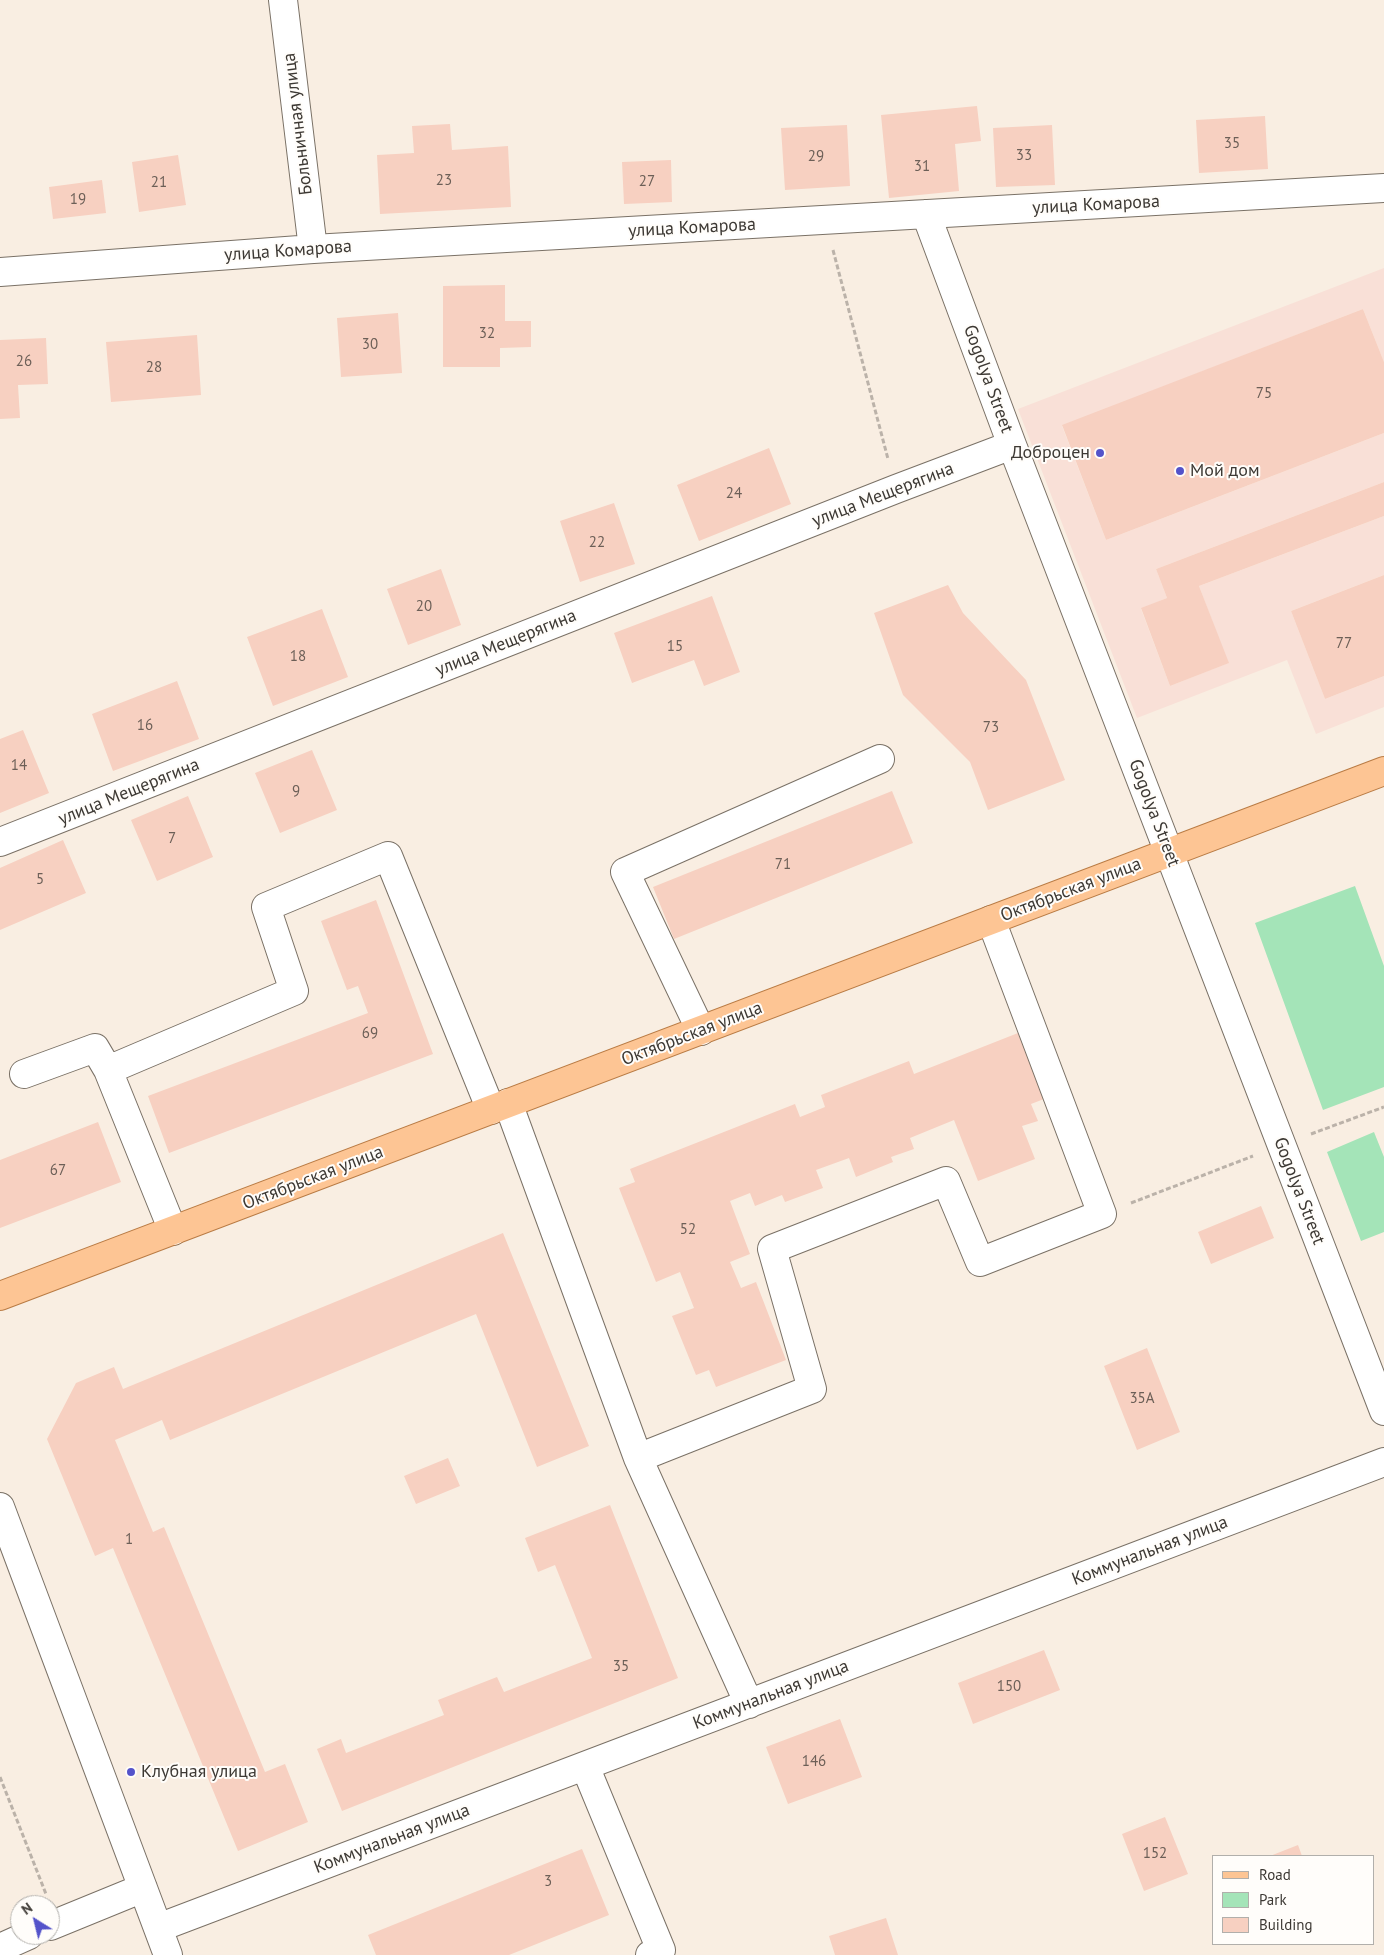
<!DOCTYPE html>
<html>
<head>
<meta charset="utf-8">
<style>
  body { margin:0 }
  #map { position:relative; width:1384px; height:1955px; overflow:hidden; background:#f9eee2; font-family:"PT Sans",sans-serif }
  canvas { display:block }
  .legend { position:absolute; left:1212px; top:1855px; width:162px; height:90px; box-sizing:border-box; background:#fffdfa; border:1px solid #b1afab; margin:0; padding:6px 9px; list-style:none; font-size:15px; color:#3d3934 }
  .legend li { display:flex; align-items:center; gap:10px; height:25px }
  .legend b { width:25px; border:1px solid #b1afab }
  .north { position:absolute; left:10px; top:1895px; width:50px; height:50px; box-sizing:border-box; background:#fffdfa; border:1px solid #b1afab; border-radius:50%; rotate:324deg; font-size:14px; font-weight:700; line-height:20px; text-align:center; color:#3d3934 }
  .north::after { content:''; display:block; margin:auto; width:18px; height:22px; background:#5453ca; clip-path:polygon(50% 0,100% 100%,50% 72%,0 100%) }
</style>
</head>
<body>
<div id="map">
<canvas width="1384" height="1955"></canvas>
<ul class="legend">
<li><b style="height:6px;background:#fdc594"></b>Road</li>
<li><b style="height:14px;background:#a4e4b8"></b>Park</li>
<li><b style="height:14px;background:#f7d0c1"></b>Building</li>
</ul>
<div class="north">N</div>
</div>
<script>
const ctx = document.querySelector('canvas').getContext('2d');
ctx.lineJoin = 'round';
function fillPath(path, color) { ctx.fillStyle = color; ctx.fill(path, 'evenodd'); }
function strokePath(path, color, width, dash) { ctx.strokeStyle = color; ctx.lineWidth = width; ctx.lineCap = dash ? 'butt' : 'round'; ctx.setLineDash(dash || []); ctx.stroke(path); }
function drawText(font, color, halo, rows, align = 'center') {
  ctx.font = font + ' "PT Sans",sans-serif'; ctx.lineWidth = 4; ctx.setLineDash([]); ctx.textBaseline = 'middle'; ctx.strokeStyle = halo; ctx.fillStyle = color; for (const [text, x, y, turn = 0] of rows) {
    ctx.save(); ctx.translate(x, y); ctx.rotate((+turn || 0) * Math.PI / 180); ctx.textAlign = isNaN(turn) ? turn : align; if (halo) ctx.strokeText(text, 0, 0); ctx.fillText(text, 0, 0); ctx.restore();
  }
}
fillPath(new Path2D(`
  M 1384,268 L 1384,362 L 1363,309 L 1062,426 L 1106,540 L 1384,433 L 1384,482 L 1156,569 L 1167,598 L 1141,609 L 1170,686 L 1228,663 L 1199,586 L 1384,516 L 1384,575 L 1291,611 L 1325,699 L 1384,676 L 1384,707 L 1316,734 L 1287,660 L 1137,718 L 1018,409 Z`), '#f9e0d7');
fillPath(new Path2D(`
  M 1355,886 L 1384,966 L 1384,1087 L 1323,1110 L 1255,923 Z
  M 1374,1132 L 1384,1157 L 1384,1232 L 1361,1241 L 1327,1152 Z`), '#a4e4b8');
fillPath(new Path2D(`
  M 977,106 L 981,141 L 955,144 L 959,191 L 889,198 L 881,115 Z
  M 1265,116 L 1268,169 L 1199,173 L 1196,120 Z
  M 450,124 L 452,150 L 508,146 L 511,207 L 380,214 L 377,155 L 414,153 L 412,126 Z
  M 847,125 L 850,186 L 785,190 L 781,128 Z
  M 1052,125 L 1055,185 L 996,187 L 993,128 Z
  M 178,155 L 186,205 L 139,212 L 132,162 Z
  M 671,160 L 672,202 L 624,204 L 622,162 Z
  M 102,180 L 106,213 L 53,219 L 49,187 Z
  M 505,285 L 505,321 L 531,321 L 531,347 L 500,348 L 500,367 L 443,367 L 443,286 Z
  M 1363,309 L 1384,362 L 1384,433 L 1106,540 L 1062,425 Z
  M 398,313 L 402,373 L 341,377 L 337,318 Z
  M 197,335 L 201,395 L 111,402 L 106,342 Z
  M 46,338 L 48,384 L 18,385 L 20,418 L 0,419 L 0,340 Z
  M 769,448 L 791,504 L 699,541 L 677,485 Z
  M 1384,482 L 1384,516 L 1199,586 L 1229,663 L 1170,686 L 1141,608 L 1167,598 L 1156,569 Z
  M 614,503 L 635,564 L 580,582 L 560,521 Z
  M 441,569 L 461,625 L 408,645 L 387,589 Z
  M 1384,575 L 1384,676 L 1325,699 L 1291,611 Z
  M 948,585 L 963,613 L 1026,680 L 1065,780 L 988,810 L 970,762 L 903,695 L 874,613 Z
  M 712,596 L 740,672 L 704,686 L 694,660 L 632,683 L 614,633 Z
  M 322,609 L 348,677 L 273,706 L 247,637 Z
  M 177,681 L 199,739 L 113,771 L 92,714 Z
  M 23,730 L 49,793 L 0,813 L 0,739 Z
  M 312,750 L 337,810 L 280,833 L 255,773 Z
  M 892,791 L 913,843 L 674,939 L 653,887 Z
  M 188,796 L 213,857 L 157,881 L 131,820 Z
  M 63,840 L 86,893 L 0,930 L 0,868 Z
  M 376,900 L 433,1054 L 169,1153 L 148,1096 L 368,1013 L 358,986 L 347,990 L 321,921 Z
  M 1018,1033 L 1044,1099 L 1031,1104 L 1038,1121 L 1022,1126 L 1035,1159 L 978,1181 L 954,1120 L 910,1138 L 914,1149 L 891,1157 L 893,1162 L 856,1177 L 849,1158 L 816,1170 L 823,1188 L 785,1202 L 782,1195 L 755,1206 L 750,1193 L 730,1201 L 750,1254 L 730,1262 L 741,1288 L 756,1282 L 786,1360 L 716,1387 L 709,1370 L 696,1375 L 672,1316 L 694,1308 L 680,1272 L 656,1282 L 619,1188 L 635,1182 L 630,1169 L 795,1104 L 800,1117 L 825,1107 L 821,1095 L 909,1061 L 914,1074 Z
  M 98,1122 L 121,1182 L 0,1228 L 0,1160 Z
  M 1261,1206 L 1274,1238 L 1211,1264 L 1198,1232 Z
  M 503,1233 L 589,1446 L 537,1467 L 476,1314 L 170,1440 L 162,1420 L 115,1440 L 153,1532 L 164,1527 L 265,1772 L 285,1764 L 308,1822 L 238,1851 L 113,1548 L 95,1556 L 47,1439 L 76,1383 L 114,1367 L 123,1389 Z
  M 1147,1348 L 1180,1432 L 1137,1450 L 1104,1366 Z
  M 448,1458 L 460,1486 L 416,1504 L 404,1476 Z
  M 610,1505 L 678,1678 L 342,1811 L 317,1749 L 341,1739 L 346,1753 L 444,1715 L 438,1700 L 497,1677 L 504,1692 L 592,1658 L 555,1565 L 538,1572 L 525,1538 Z
  M 1044,1650 L 1060,1690 L 973,1724 L 958,1683 Z
  M 840,1719 L 862,1777 L 788,1804 L 766,1747 Z
  M 1165,1817 L 1188,1874 L 1144,1891 L 1122,1834 Z
  M 1298,1845 L 1302,1856 L 1270,1856 Z
  M 582,1849 L 609,1915 L 509,1955 L 376,1955 L 368,1935 Z
  M 886,1918 L 898,1955 L 835,1955 L 829,1936 Z`), '#f7d0c1');
const minor = new Path2D(`
  M 283,0 L 313,249
  M 926,214 L 1012,445 L 1384,1411
  M 0,272 L 313,249 L 1384,188
  M 0,842 L 896,489 L 1012,445
  M 701,1031 L 625,872 L 880,759
  M 108,1070 L 294,991 L 266,907 L 388,856 L 491,1110
  M 24,1074 L 95,1048 L 108,1070 L 173,1231
  M 508,1103 L 638,1458 L 749,1704
  M 638,1458 L 812,1389 L 772,1249 L 946,1181 L 980,1262 L 1102,1214 L 991,920
  M 0,1507 L 168,1955
  M 585,1766 L 661,1950 L 650,1955
  M 50,1926 L 143,1888
  M 158,1928 L 1384,1462
  M 0,1948 L 29,1935`);
const major = new Path2D(`
  M 0,1296 L 1384,771`);
strokePath(minor, '#7a7166', 30);
strokePath(major, '#b97b44', 30);
strokePath(new Path2D(`
  M 833,250 L 888,459
  M 1311,1134 L 1384,1107
  M 1131,1203 L 1253,1156
  M 0,1777 L 46,1894`), '#bbb2a9', 3, [5, 2.5]);
strokePath(minor, '#fff', 28);
strokePath(major, '#fdc594', 28);
for (const [x, y, r, color] of [
  [1100,453,5,"#5453ca"],
  [1180,471,5,"#5453ca"],
  [131,1772,5,"#5453ca"]
]) { const dot = new Path2D(); dot.arc(x, y, r, 0, 2 * Math.PI); ctx.fillStyle = color; ctx.fill(dot); strokePath(dot, '#fffdfa', 2); }
drawText('15px', '#6c5f57', null, [
  ["35",1232,144],
  ["33",1024,156],
  ["29",816,157],
  ["31",922,167],
  ["23",444,181],
  ["27",647,182],
  ["21",159,183],
  ["19",78,200],
  ["32",487,334],
  ["30",370,345],
  ["26",24,362],
  ["28",154,368],
  ["75",1264,394],
  ["24",734,494],
  ["22",597,543],
  ["20",424,607],
  ["77",1344,644],
  ["15",675,647],
  ["18",298,657],
  ["16",145,726],
  ["73",991,728],
  ["14",19,766],
  ["9",296,792],
  ["7",172,839],
  ["71",783,865],
  ["5",40,880],
  ["69",370,1034],
  ["67",58,1171],
  ["52",688,1230],
  ["35А",1142,1399],
  ["1",129,1540],
  ["35",621,1667],
  ["150",1009,1687],
  ["146",814,1762],
  ["152",1155,1854],
  ["3",548,1882]
]);
drawText('18px', '#3d3934', '#fffdfa', [
  ["Больничная улица",298,124,-97],
  ["улица Комарова",1096,205,-3],
  ["улица Комарова",692,228,-3],
  ["улица Комарова",288,251,-4],
  ["Gogolya Street",988,379,70],
  ["улица Мещерягина",883,495,-21],
  ["улица Мещерягина",506,643,-22],
  ["улица Мещерягина",129,792,-22],
  ["Gogolya Street",1154,813,69],
  ["Октябрьская улица",1071,890,-21],
  ["Октябрьская улица",692,1034,-21],
  ["Октябрьская улица",313,1178,-21],
  ["Gogolya Street",1299,1191,69],
  ["Коммунальная улица",1150,1551,-21],
  ["Коммунальная улица",771,1695,-21],
  ["Коммунальная улица",392,1839,-21]
]);
drawText('18px', '#3d3934', '#fffdfa', [
  ["Доброцен",1090,453,"right"],
  ["Мой дом",1190,471],
  ["Клубная улица",141,1772]
], 'left');
</script>
</body>
</html>
